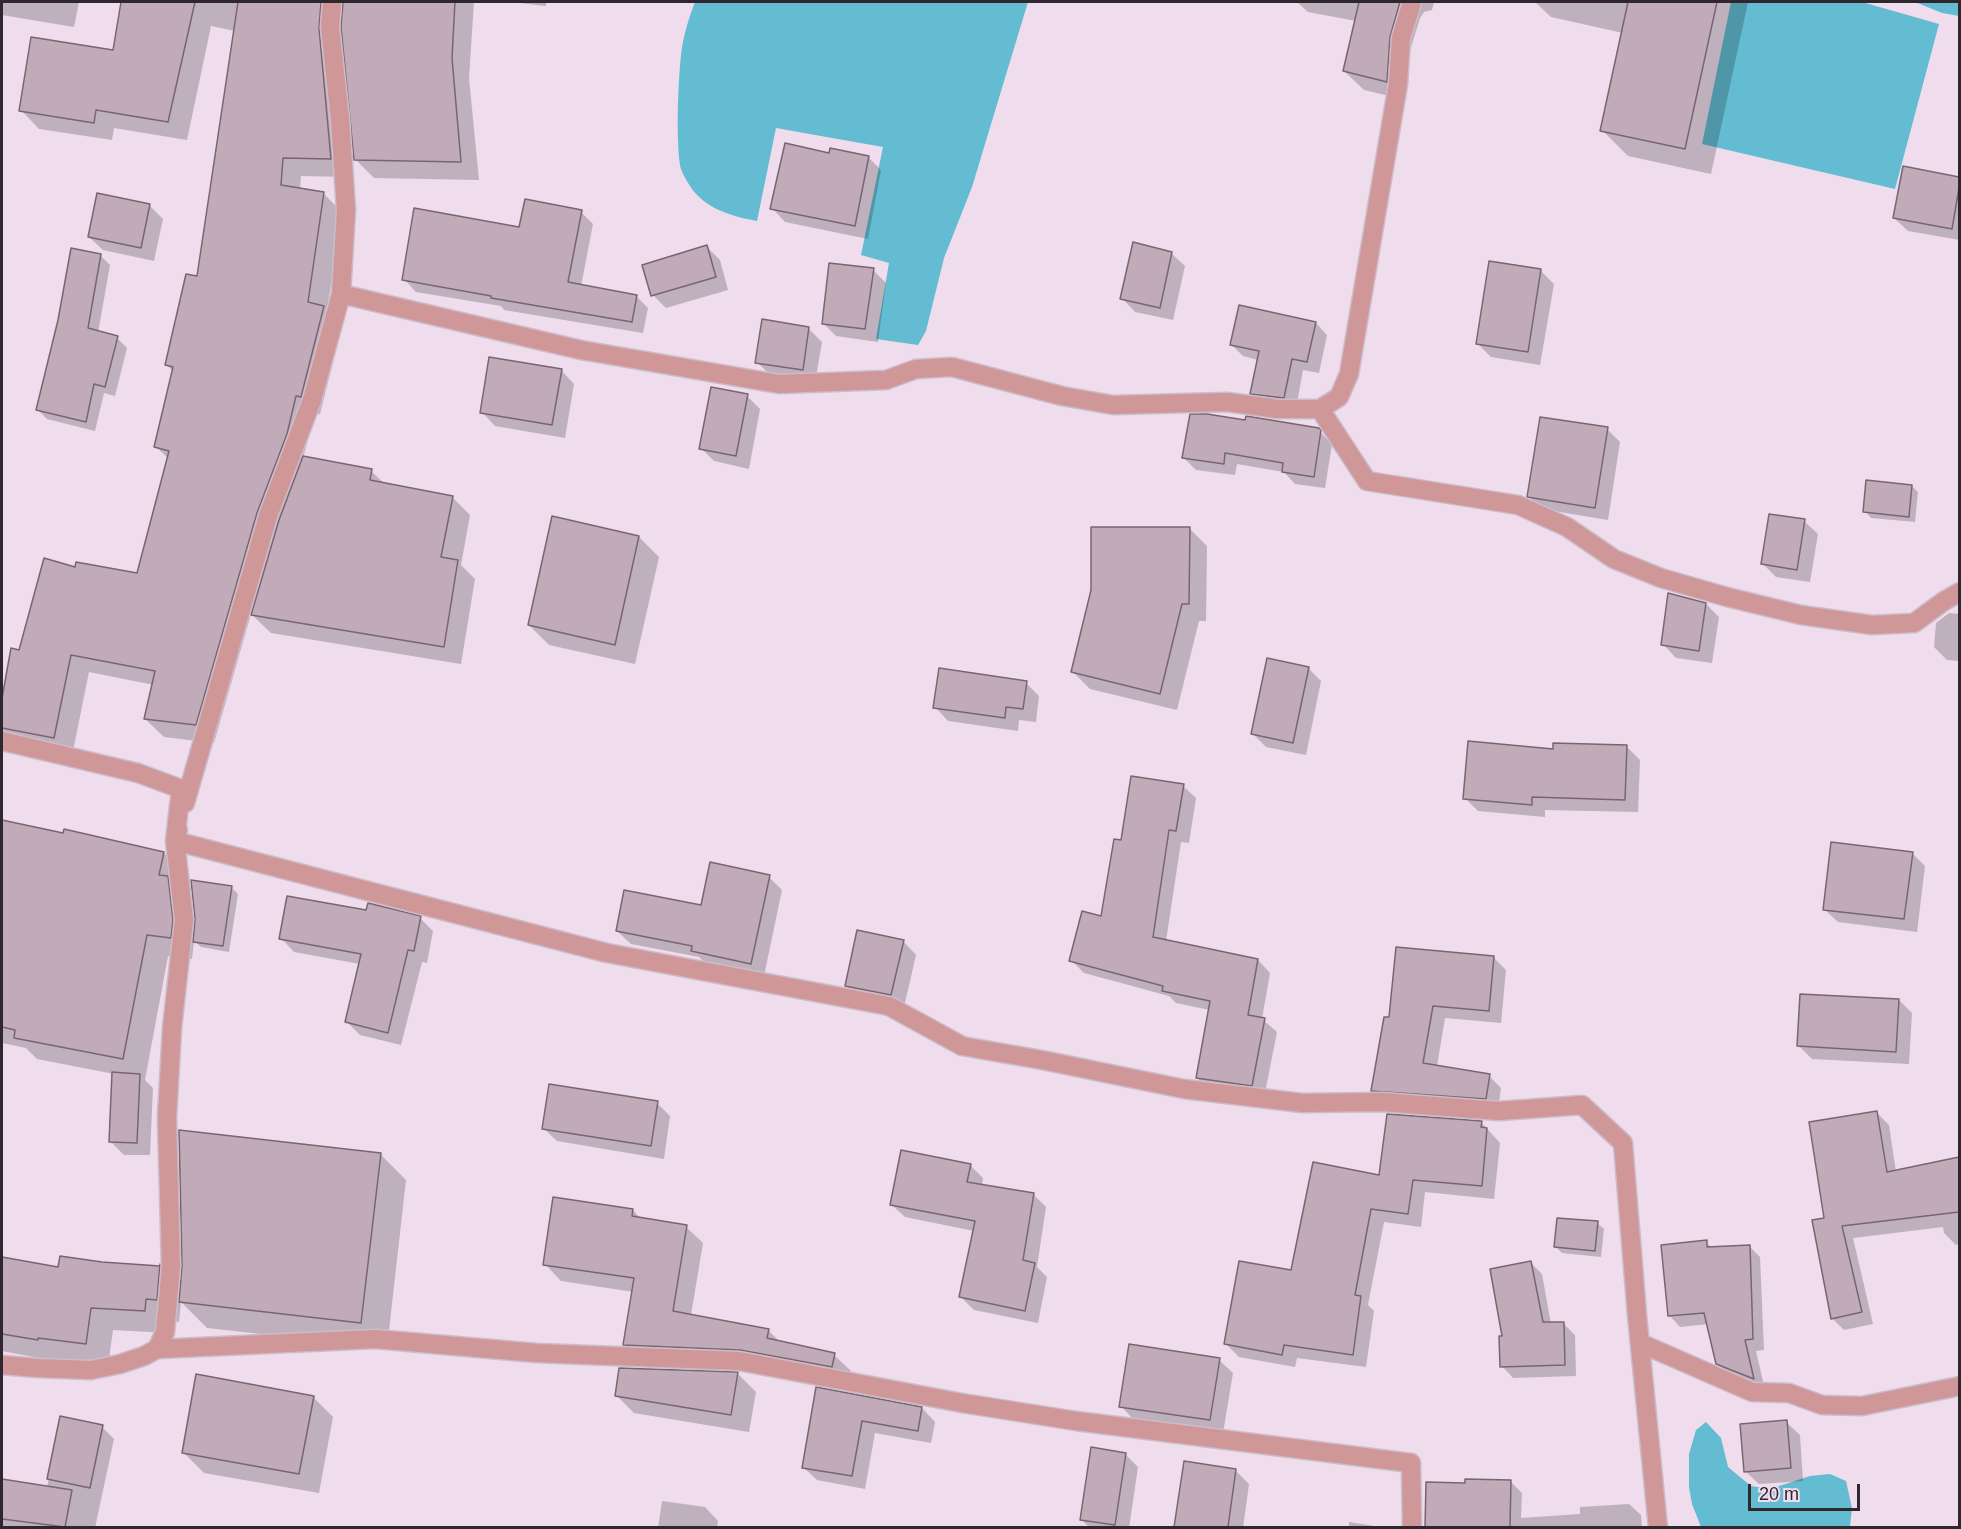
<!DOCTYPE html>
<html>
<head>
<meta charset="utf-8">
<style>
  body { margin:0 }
  #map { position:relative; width:1961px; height:1529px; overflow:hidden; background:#efdced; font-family:Arial,sans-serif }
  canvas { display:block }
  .frame { position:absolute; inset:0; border:3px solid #2e272d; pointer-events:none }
  .scale { position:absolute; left:1748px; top:1484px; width:112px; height:27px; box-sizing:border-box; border:3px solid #2e272d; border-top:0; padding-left:8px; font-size:18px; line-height:21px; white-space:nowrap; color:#2e272d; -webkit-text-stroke:4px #efdced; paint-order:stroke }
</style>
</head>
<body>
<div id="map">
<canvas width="1961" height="1529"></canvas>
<div class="frame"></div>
<div class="scale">20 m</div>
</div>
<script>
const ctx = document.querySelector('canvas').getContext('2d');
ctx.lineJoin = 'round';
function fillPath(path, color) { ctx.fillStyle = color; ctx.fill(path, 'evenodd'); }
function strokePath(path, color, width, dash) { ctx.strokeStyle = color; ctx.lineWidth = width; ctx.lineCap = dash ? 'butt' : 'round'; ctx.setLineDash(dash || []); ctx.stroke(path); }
fillPath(new Path2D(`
  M 695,2 L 1028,2 L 972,187 L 944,258 L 926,331 L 918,345 L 876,339 L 889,263 L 861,255 L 883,147 L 776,128 L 757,221 C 731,216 705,209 690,186 C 686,180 681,171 680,165 C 676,136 678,84 681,55 C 683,36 689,18 695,2 Z
  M 1731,2 L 1862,2 L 1939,24 L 1895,189 L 1702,144 Z
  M 1915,2 L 1959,2 L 1959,16 L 1942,13 Z
  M 1706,1422 L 1721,1438 L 1728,1467 L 1751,1486 L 1770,1489 L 1810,1476 L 1830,1474 L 1846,1481 L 1852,1508 L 1850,1527 L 1701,1527 L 1692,1504 L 1689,1487 L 1689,1454 L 1696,1430 Z`), '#63bcd2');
fillPath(new Path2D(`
  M 2,2 L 79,2 L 74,27 L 2,15 Z
  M 123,2 L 474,2 L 469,78 L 479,180 L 374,178 L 355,159 L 343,10 L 341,9 L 337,48 L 349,177 L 301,176 L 300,190 L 324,194 L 342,212 L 327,311 L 342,326 L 320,414 L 315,414 L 303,458 L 371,471 L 385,484 L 452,497 L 470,515 L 461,565 L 475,579 L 461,664 L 271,633 L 251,614 L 214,743 L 164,737 L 145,719 L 154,685 L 89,672 L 72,756 L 16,744 L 2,730 L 2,706 L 13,650 L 20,652 L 76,568 L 138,575 L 169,459 L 155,446 L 174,372 L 167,365 L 198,278 L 235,31 L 211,26 L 187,140 L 114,128 L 112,140 L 39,129 L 21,110 L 115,51 Z
  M 511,2 L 546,2 L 546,6 Z
  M 1297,2 L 1434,2 L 1432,10 L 1424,12 L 1420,18 L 1409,54 L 1406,100 L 1364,90 L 1344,71 L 1356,21 L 1308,12 Z
  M 1535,2 L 1748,2 L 1711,174 L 1628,156 L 1602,130 L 1623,33 L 1551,17 Z
  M 831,155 L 868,157 L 881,170 L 868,239 L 785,222 L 772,208 Z
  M 1904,168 L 1960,178 L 1960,240 L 1908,231 L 1894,218 Z
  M 98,195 L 150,206 L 163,219 L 154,261 L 103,250 L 89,237 Z
  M 581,212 L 593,224 L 581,286 L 636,296 L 648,308 L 643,333 L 504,310 L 501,306 L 416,292 L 404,279 L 520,228 Z
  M 707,247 L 720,260 L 728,290 L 666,308 L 653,295 Z
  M 1171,253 L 1185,266 L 1173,320 L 1135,312 L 1122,298 Z
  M 100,255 L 110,265 L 98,333 L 117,338 L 127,348 L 115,396 L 104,393 L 95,431 L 47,419 L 37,409 Z
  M 873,270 L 886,283 L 878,342 L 836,336 L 823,323 Z
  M 1540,270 L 1554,284 L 1540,365 L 1491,357 L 1478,344 Z
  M 764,321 L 809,329 L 822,342 L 815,383 L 770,375 L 757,362 Z
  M 1316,323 L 1327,335 L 1319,373 L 1303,370 L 1296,409 L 1263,405 L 1252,393 L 1258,360 L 1243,356 L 1232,345 Z
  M 561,370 L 574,384 L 565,438 L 495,426 L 482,412 Z
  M 747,396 L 760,409 L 749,469 L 714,461 L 701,448 Z
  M 1607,429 L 1620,442 L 1608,520 L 1542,509 L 1528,496 Z
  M 1318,430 L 1332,444 L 1325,488 L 1295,484 L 1284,472 L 1237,464 L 1235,475 L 1196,470 L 1184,458 Z
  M 1912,486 L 1918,492 L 1915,522 L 1871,518 L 1865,511 Z
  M 1804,521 L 1818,534 L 1810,582 L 1776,577 L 1763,564 Z
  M 1190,529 L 1207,546 L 1206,621 L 1199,621 L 1177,710 L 1090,689 L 1073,672 Z
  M 639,537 L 659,557 L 635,664 L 549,645 L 529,625 Z
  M 1706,604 L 1719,617 L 1712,663 L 1676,658 L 1663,644 Z
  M 1949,613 L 1960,614 L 1960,661 L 1947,660 L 1934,647 L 1936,623 Z
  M 1308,668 L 1321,681 L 1306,755 L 1266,747 L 1253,734 Z
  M 1026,683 L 1039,696 L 1036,722 L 1019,720 L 1018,731 L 948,721 L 935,707 Z
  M 1626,746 L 1640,760 L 1638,812 L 1545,810 L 1545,817 L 1478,811 L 1465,798 L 1554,751 Z
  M 1183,786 L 1196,798 L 1189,843 L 1181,842 L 1166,941 L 1258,960 L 1270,973 L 1262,1019 L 1277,1032 L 1264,1098 L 1210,1091 L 1197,1078 L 1210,1010 L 1176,1003 L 1169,996 L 1084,973 L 1071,960 L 1103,918 L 1122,842 Z
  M 2,822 L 164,853 L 186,875 L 193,938 L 232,888 L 238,894 L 229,952 L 201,947 L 194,941 L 192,959 L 168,956 L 145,1080 L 153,1088 L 150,1155 L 124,1155 L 110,1141 L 114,1074 L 37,1059 L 26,1048 L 2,1043 Z
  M 1912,853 L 1925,866 L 1917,932 L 1838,922 L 1824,909 Z
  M 769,877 L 782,890 L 764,976 L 706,964 L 699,957 L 631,944 L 617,931 L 702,907 Z
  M 367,912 L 420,918 L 433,931 L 427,963 L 422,962 L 401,1045 L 360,1035 L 346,1021 L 360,964 L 294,952 L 281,938 Z
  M 903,941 L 916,955 L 904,1007 L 860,999 L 846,986 Z
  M 1494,958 L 1506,970 L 1501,1023 L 1445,1018 L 1437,1066 L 1489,1076 L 1501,1088 L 1498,1110 L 1385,1103 L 1373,1090 L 1390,1019 Z
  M 1899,1000 L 1912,1013 L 1909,1064 L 1812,1059 L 1799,1046 Z
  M 657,1103 L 670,1116 L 664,1159 L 557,1141 L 543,1128 Z
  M 1877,1113 L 1889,1125 L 1896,1172 L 1960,1159 L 1960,1244 L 1956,1245 L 1944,1233 L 1943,1227 L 1853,1238 L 1873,1324 L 1844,1330 L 1832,1318 L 1826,1220 Z
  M 1481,1122 L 1500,1143 L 1494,1199 L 1425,1192 L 1421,1227 L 1384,1222 L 1368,1305 L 1374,1311 L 1366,1367 L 1297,1358 L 1295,1367 L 1239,1357 L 1226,1344 L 1380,1177 Z
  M 380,1154 L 406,1180 L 387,1348 L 207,1328 L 181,1302 L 179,1322 L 168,1320 L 168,1333 L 113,1330 L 108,1366 L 61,1359 L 60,1362 L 2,1351 L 2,1259 L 59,1269 L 102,1264 L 161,1268 L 182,1289 Z
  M 970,1165 L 983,1178 L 982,1186 L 1033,1194 L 1046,1207 L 1037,1267 L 1047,1277 L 1038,1323 L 974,1310 L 961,1297 L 974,1231 L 905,1217 L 891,1204 Z
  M 633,1210 L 641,1219 L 686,1227 L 703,1243 L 691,1315 L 768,1330 L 781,1343 L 834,1355 L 851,1371 L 848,1383 L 757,1366 L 641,1361 L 625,1345 L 634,1292 L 561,1281 L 545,1264 Z
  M 1597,1223 L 1604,1229 L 1601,1257 L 1562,1253 L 1556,1247 Z
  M 1706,1242 L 1712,1248 L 1749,1246 L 1760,1257 L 1764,1350 L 1756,1351 L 1765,1390 L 1729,1375 L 1717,1363 L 1708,1324 L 1680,1327 L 1669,1315 Z
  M 1531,1263 L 1542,1274 L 1551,1324 L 1563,1323 L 1575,1335 L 1576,1376 L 1513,1378 L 1502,1366 L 1503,1337 Z
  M 1219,1360 L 1233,1373 L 1223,1433 L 1134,1420 L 1121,1406 Z
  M 738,1374 L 756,1392 L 749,1432 L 634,1413 L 616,1395 Z
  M 817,1389 L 922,1408 L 935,1422 L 931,1443 L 875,1433 L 865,1489 L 817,1480 L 803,1467 Z
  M 313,1397 L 333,1417 L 319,1493 L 204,1473 L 184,1453 Z
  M 61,1418 L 102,1427 L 114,1439 L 95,1528 L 2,1528 L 2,1481 L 47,1488 Z
  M 1786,1422 L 1800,1435 L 1803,1481 L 1759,1484 L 1745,1471 Z
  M 1125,1454 L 1138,1467 L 1129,1528 L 1090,1528 L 1081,1519 Z
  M 1185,1463 L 1236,1471 L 1249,1484 L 1243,1528 L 1176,1528 Z
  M 1510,1481 L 1522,1493 L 1521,1518 L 1580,1514 L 1580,1507 L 1629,1504 L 1641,1515 L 1642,1528 L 1427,1528 L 1427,1484 L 1466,1484 Z
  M 662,1501 L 705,1507 L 718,1521 L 717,1528 L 658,1528 Z
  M 1349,1522 L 1387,1528 L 1349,1528 Z`), '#0003');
const building = new Path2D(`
  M 121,2 L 195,2 L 168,122 L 96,110 L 94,123 L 19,111 L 31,37 L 113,50 Z
  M 238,2 L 321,2 L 319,28 L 331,159 L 283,158 L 281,185 L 324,192 L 308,302 L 324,306 L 301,397 L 296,396 L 287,434 L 257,513 L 196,725 L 144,719 L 155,671 L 71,655 L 54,738 L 2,728 L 2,698 L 11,648 L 19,650 L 44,558 L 75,567 L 76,562 L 137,573 L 169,451 L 154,447 L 173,367 L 165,365 L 186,274 L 197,276 Z
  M 343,2 L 455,2 L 452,58 L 461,162 L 354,160 L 341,27 Z
  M 1359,2 L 1400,2 L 1390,37 L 1387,82 L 1343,71 Z
  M 1628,2 L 1717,2 L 1685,149 L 1600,131 Z
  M 785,143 L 829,153 L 830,148 L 869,156 L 855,226 L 770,209 Z
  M 1903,166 L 1959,177 L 1959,188 L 1952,229 L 1893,218 Z
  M 97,193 L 150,204 L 141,248 L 88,237 Z
  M 525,199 L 582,210 L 568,282 L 637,295 L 632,322 L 491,298 L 491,296 L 402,280 L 414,208 L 519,227 Z
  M 1133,242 L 1172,252 L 1160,308 L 1120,299 Z
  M 707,245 L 716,277 L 651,296 L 642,265 Z
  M 71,248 L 101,254 L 88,328 L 118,336 L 105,387 L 94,384 L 86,422 L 36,410 L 58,320 Z
  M 1489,261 L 1541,269 L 1528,352 L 1476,344 Z
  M 829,263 L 874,268 L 865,329 L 822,324 Z
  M 1239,305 L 1316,322 L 1307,362 L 1292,359 L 1284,398 L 1250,394 L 1259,351 L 1230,345 Z
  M 762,319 L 809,327 L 803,370 L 755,363 Z
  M 489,357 L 562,369 L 552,425 L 480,413 Z
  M 711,387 L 748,394 L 736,456 L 699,449 Z
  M 1190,414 L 1207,414 L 1245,420 L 1246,416 L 1319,428 L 1321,430 L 1314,477 L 1282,472 L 1283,463 L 1225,453 L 1224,464 L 1182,458 Z
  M 1540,417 L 1608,427 L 1595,508 L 1527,497 Z
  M 303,456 L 372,469 L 370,480 L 453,496 L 441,557 L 458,560 L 444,647 L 251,615 L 279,520 Z
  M 1866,480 L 1912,485 L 1909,517 L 1863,512 Z
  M 1769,514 L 1805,519 L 1797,570 L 1761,564 Z
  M 552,516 L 639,536 L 615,645 L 528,625 Z
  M 1091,527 L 1190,527 L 1189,604 L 1182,604 L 1160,694 L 1071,672 L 1091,590 Z
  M 1668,593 L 1706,603 L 1699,651 L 1661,645 Z
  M 1267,658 L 1309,667 L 1293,743 L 1251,734 Z
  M 939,668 L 1027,681 L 1023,709 L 1006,707 L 1005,718 L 933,708 Z
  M 1468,741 L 1553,749 L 1553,743 L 1627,745 L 1625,800 L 1532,797 L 1532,805 L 1463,799 Z
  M 1131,776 L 1184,784 L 1176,831 L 1169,830 L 1153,937 L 1258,959 L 1248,1015 L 1265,1018 L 1252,1086 L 1196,1078 L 1210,1001 L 1162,991 L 1163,986 L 1069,961 L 1082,911 L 1101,916 L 1114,839 L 1121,840 Z
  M 2,820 L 63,833 L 64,829 L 164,852 L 159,875 L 168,876 L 173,920 L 171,938 L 147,935 L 123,1059 L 14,1038 L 15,1030 L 2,1027 Z
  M 1831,842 L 1913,852 L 1904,919 L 1823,910 Z
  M 710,862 L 770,875 L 751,964 L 691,951 L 692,946 L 616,931 L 624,890 L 701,905 Z
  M 191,880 L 232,886 L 223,946 L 193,942 L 195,919 Z
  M 287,896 L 366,910 L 368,903 L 421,916 L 414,951 L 408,950 L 388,1033 L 345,1022 L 361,954 L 279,939 Z
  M 857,930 L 904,940 L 891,995 L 845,986 Z
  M 1396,947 L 1494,956 L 1489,1011 L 1433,1006 L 1423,1063 L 1490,1074 L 1486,1099 L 1371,1091 L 1384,1017 L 1389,1017 Z
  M 1800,994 L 1899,999 L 1896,1052 L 1797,1046 Z
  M 112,1072 L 140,1074 L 137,1143 L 109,1142 Z
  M 549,1084 L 658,1101 L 651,1146 L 542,1129 Z
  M 1877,1111 L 1887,1172 L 1959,1157 L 1959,1212 L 1842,1226 L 1862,1312 L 1831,1319 L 1812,1220 L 1824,1218 L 1809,1122 Z
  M 1387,1114 L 1482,1121 L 1481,1127 L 1487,1128 L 1482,1186 L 1413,1180 L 1408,1214 L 1371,1209 L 1355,1295 L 1361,1296 L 1353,1355 L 1284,1345 L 1282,1355 L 1224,1344 L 1239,1261 L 1291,1270 L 1313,1162 L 1379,1175 Z
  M 179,1130 L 381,1153 L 361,1323 L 179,1302 L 182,1266 Z
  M 901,1150 L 971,1164 L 967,1182 L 1034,1193 L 1023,1260 L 1035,1263 L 1025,1311 L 959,1297 L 975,1221 L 890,1205 Z
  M 553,1197 L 633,1209 L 632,1216 L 687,1225 L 673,1311 L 769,1329 L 767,1338 L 835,1353 L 832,1367 L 740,1350 L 623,1345 L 634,1278 L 543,1265 Z
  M 1557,1218 L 1598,1221 L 1595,1251 L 1554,1247 Z
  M 1707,1240 L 1707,1247 L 1750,1245 L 1753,1339 L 1745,1340 L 1754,1379 L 1716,1364 L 1704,1313 L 1668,1316 L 1661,1245 Z
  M 60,1256 L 102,1262 L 160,1266 L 160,1264 L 157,1300 L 146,1299 L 145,1311 L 91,1308 L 86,1344 L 38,1338 L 38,1340 L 2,1334 L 2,1257 L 58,1267 Z
  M 1531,1261 L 1543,1322 L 1564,1322 L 1565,1365 L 1500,1367 L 1499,1336 L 1502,1336 L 1490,1269 Z
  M 1129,1344 L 1220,1358 L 1210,1420 L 1119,1407 Z
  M 619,1368 L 738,1372 L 731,1415 L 615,1396 Z
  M 196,1374 L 314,1396 L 299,1474 L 182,1453 Z
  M 816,1387 L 922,1407 L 918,1431 L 862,1421 L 852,1476 L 802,1468 Z
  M 60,1416 L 103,1425 L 90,1488 L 47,1479 Z
  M 1787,1420 L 1791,1468 L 1744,1472 L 1740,1424 Z
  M 1091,1447 L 1126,1453 L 1115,1525 L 1080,1520 Z
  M 1184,1461 L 1236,1469 L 1228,1527 L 1174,1527 Z
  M 2,1479 L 72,1490 L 65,1527 L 2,1519 Z
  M 1465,1479 L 1511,1480 L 1510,1527 L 1425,1527 L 1426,1482 L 1465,1483 Z`);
fillPath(building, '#c1abb9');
strokePath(building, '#796572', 1.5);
const minor = new Path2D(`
  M 341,294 L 581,350 L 779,384 L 886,380 L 916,369 L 952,367 L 1062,396 L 1113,405 L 1227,402 L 1278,409 L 1320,409 L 1339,397 L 1349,374 L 1398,84 L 1401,38 L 1412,2
  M 1320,409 L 1367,481 L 1518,505 L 1567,527 L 1614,559 L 1661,578 L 1727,597 L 1801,615 L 1872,625 L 1914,623 L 1944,601 L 1960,592
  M 2,741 L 138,773 L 181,789 L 175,841 L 607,953 L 889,1006 L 962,1046 L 1042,1060 L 1184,1089 L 1302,1103 L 1382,1102 L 1499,1111 L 1582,1105 L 1623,1143 L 1637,1315 L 1658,1528
  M 185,803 L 268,516 L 312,400 L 341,294 L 346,210 L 340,119 L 330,27 L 332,2
  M 1640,1343 L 1752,1392 L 1789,1393 L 1822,1405 L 1862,1406 L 1960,1386
  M 157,1349 L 375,1339 L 537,1353 L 739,1361 L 962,1403 L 1076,1421 L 1411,1463 L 1412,1528
  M 2,1365 L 38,1368 L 91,1370 L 120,1364 L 144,1356 L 157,1349 L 165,1332 L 171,1266 L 167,1117 L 172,1028 L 184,920 L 175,841 L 178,830`);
strokePath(minor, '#ccbbca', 21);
strokePath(minor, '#cf9798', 18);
</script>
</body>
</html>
